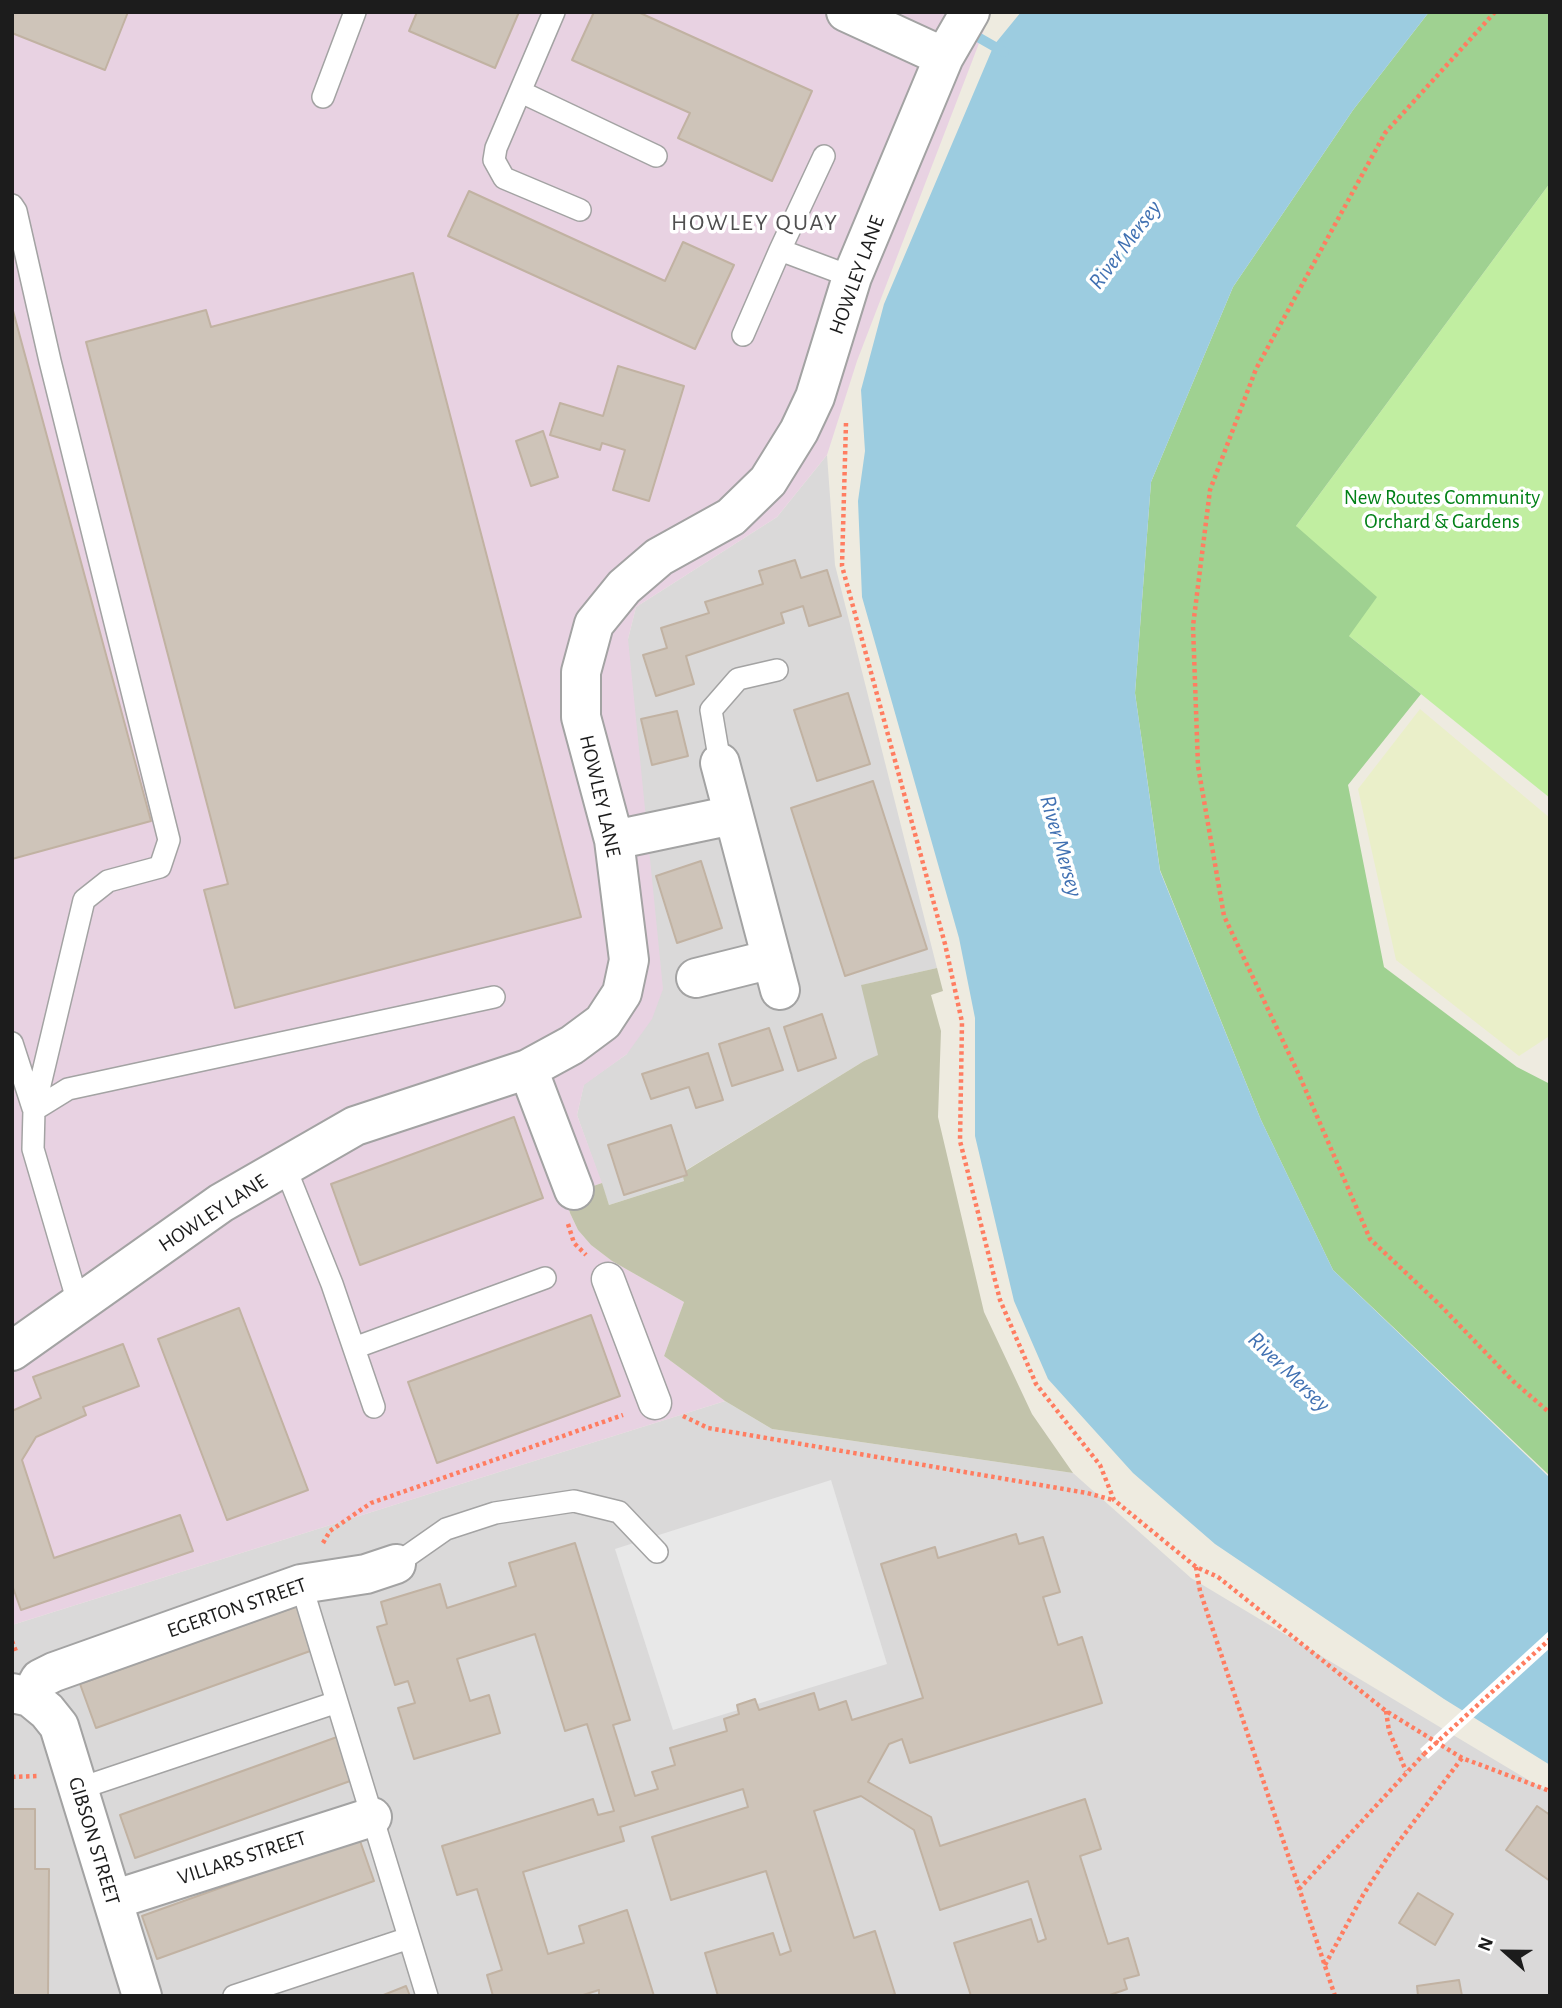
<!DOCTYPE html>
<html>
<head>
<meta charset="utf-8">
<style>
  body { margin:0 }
  #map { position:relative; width:1562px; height:2008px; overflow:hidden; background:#eeebe0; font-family:"Alegreya Sans",sans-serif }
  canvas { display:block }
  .frame { position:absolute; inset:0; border:14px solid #1c1c1c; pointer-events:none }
  .north { position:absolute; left:1471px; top:1917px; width:70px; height:70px; -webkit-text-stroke:5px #fff; paint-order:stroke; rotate:291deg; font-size:19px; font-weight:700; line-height:28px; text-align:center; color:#1c1c1c }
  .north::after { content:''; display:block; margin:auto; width:24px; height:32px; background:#1c1c1c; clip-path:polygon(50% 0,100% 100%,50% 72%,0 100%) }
</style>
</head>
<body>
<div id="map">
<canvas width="1562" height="2008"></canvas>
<div class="frame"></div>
<div class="north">N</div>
</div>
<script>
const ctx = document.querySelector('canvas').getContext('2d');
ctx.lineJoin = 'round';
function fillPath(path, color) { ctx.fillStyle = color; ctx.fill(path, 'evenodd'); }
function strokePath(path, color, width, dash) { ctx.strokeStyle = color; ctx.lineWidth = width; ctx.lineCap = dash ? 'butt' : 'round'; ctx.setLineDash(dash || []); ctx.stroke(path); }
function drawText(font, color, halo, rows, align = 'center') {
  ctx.font = font + ' "Alegreya Sans",sans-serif'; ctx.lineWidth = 7; ctx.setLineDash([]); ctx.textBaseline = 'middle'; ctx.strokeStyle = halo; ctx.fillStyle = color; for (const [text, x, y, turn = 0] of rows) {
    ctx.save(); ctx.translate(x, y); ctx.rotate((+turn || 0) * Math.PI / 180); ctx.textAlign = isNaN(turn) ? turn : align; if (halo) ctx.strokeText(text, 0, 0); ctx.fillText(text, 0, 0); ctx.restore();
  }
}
fillPath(new Path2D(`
  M 827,455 L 835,565 L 937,968 L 862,985 L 879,1055 L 864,1061 L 683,1172 L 684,1181 L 609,1205 L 577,1115 L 584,1084 L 627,1054 L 628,639 L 636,607 L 777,517 Z
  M 725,1401 L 772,1429 L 1073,1473 L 1191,1578 L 1550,1793 L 1550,1996 L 12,1996 L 12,1625 Z`), '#dad9d9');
fillPath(new Path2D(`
  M 12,12 L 991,12 L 857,361 L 827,455 L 777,517 L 636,607 L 628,639 L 663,989 L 652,1019 L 627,1054 L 584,1085 L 577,1115 L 602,1183 L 565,1196 L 570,1213 L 578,1230 L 591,1245 L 612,1261 L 684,1302 L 664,1356 L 725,1401 L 12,1625 Z`), '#e8d2e2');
fillPath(new Path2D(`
  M 937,968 L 943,991 L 931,995 L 941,1031 L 938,1117 L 984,1312 L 1032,1414 L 1073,1473 L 772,1429 L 725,1401 L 664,1356 L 684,1302 L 612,1261 L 591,1245 L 578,1230 L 570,1213 L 565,1196 L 602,1183 L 609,1205 L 684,1181 L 682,1173 L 864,1061 L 878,1055 L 861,985 Z`), '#c2c3ab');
fillPath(new Path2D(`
  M 1420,709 L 1550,818 L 1550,1033 L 1548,1037 L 1519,1056 L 1396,960 L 1358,789 Z`), '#eaefc9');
fillPath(new Path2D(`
  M 1550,183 L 1550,798 L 1349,636 L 1296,526 Z`), '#c1eea1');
fillPath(new Path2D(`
  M 1429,12 L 1550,12 L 1550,183 L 1296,526 L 1377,597 L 1349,636 L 1421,694 L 1348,785 L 1384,967 L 1517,1067 L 1550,1084 L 1550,1476 L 1333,1270 L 1261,1120 L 1160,870 L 1135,693 L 1151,482 L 1233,287 L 1353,110 Z`), '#9fd191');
fillPath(new Path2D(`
  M 831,1480 L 887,1664 L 673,1730 L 615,1549 Z`), '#e8e8e8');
fillPath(new Path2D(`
  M 1021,12 L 1429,12 L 1353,110 L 1233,287 L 1151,482 L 1135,693 L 1160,871 L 1261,1120 L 1333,1270 L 1550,1478 L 1550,1765 L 1444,1699 L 1215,1544 L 1133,1473 L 1048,1379 L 1014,1301 L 975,1136 L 975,1018 L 959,938 L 862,597 L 858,501 L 865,451 L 861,390 L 884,304 L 994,45 Z`), '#9ccce0');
fillPath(new Path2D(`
  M 1550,1630 L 1550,1648 L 1428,1759 L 1420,1749 Z`), '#fff');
strokePath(new Path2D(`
  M 976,36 L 1004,52`), '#9ccce0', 10);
const building = new Path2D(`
  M 12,12 L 128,12 L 105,70 L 12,33 Z
  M 417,12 L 519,12 L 495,68 L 409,31 Z
  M 594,12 L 638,12 L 812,91 L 772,181 L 678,138 L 690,113 L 572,60 Z
  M 469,191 L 665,281 L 683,242 L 734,265 L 695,349 L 448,236 Z
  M 413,273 L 581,917 L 235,1008 L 204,890 L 228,884 L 86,342 L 206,310 L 211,327 Z
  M 12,307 L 151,821 L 12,859 Z
  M 618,366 L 684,386 L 649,501 L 613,490 L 625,450 L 602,443 L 600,450 L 550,435 L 560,403 L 603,416 Z
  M 543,431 L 558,477 L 531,486 L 516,441 Z
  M 795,560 L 801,578 L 827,570 L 841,616 L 809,626 L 803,606 L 781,613 L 784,623 L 686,656 L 694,684 L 656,696 L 643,655 L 667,648 L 661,628 L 709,613 L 705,602 L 763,584 L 759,571 Z
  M 848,693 L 870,764 L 817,781 L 794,710 Z
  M 677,711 L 688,756 L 652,765 L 641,719 Z
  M 873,781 L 927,949 L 845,976 L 791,808 Z
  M 701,861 L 722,928 L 677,943 L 656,876 Z
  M 822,1014 L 836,1058 L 798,1071 L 784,1027 Z
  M 769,1028 L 783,1070 L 732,1086 L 719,1044 Z
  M 708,1053 L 723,1100 L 696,1108 L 689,1087 L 651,1099 L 642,1074 Z
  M 514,1117 L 543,1198 L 360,1265 L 331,1184 Z
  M 671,1125 L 687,1175 L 624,1195 L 608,1145 Z
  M 239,1308 L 308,1490 L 227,1520 L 158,1339 Z
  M 591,1315 L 620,1396 L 437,1463 L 408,1382 Z
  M 123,1344 L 139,1386 L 83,1407 L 86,1415 L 36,1437 L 22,1460 L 54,1558 L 180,1515 L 193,1551 L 21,1610 L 12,1585 L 12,1411 L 41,1398 L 33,1377 Z
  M 1016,1534 L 1019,1544 L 1043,1537 L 1060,1592 L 1043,1597 L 1058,1645 L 1082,1637 L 1102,1703 L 910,1763 L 902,1739 L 889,1744 L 868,1782 L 931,1817 L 940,1846 L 1085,1799 L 1101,1849 L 1080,1856 L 1108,1944 L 1128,1938 L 1139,1975 L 1124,1979 L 1127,1989 L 1107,1996 L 971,1996 L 954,1943 L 1031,1919 L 1038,1942 L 1046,1939 L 1028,1881 L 940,1910 L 914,1830 L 861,1796 L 814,1811 L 854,1938 L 875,1931 L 895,1994 L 889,1996 L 718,1996 L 705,1953 L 773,1933 L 780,1955 L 791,1951 L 766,1871 L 671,1900 L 652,1837 L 748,1807 L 743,1789 L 620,1827 L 624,1841 L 523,1872 L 548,1954 L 584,1943 L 579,1926 L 627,1910 L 654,1996 L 599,1996 L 599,1990 L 580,1996 L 493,1996 L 487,1975 L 502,1970 L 477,1889 L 457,1895 L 442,1846 L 593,1799 L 598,1815 L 614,1811 L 587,1724 L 565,1731 L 535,1634 L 457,1659 L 470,1701 L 489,1695 L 500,1733 L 414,1759 L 398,1708 L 415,1703 L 408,1681 L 395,1685 L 377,1627 L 387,1624 L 381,1602 L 440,1584 L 447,1608 L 516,1586 L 509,1563 L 575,1543 L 630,1720 L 613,1725 L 635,1796 L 658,1789 L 652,1772 L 675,1765 L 670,1748 L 727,1731 L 724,1719 L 739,1714 L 737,1705 L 755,1699 L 759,1710 L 814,1693 L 819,1710 L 846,1701 L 852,1720 L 923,1698 L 881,1564 L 935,1547 L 938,1558 Z
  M 298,1606 L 313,1650 L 96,1728 L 80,1684 Z
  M 337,1737 L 353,1780 L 135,1858 L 120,1815 Z
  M 1537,1806 L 1550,1815 L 1550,1881 L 1506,1850 Z
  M 12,1809 L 35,1809 L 35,1869 L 49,1869 L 48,1996 L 12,1996 Z
  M 359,1838 L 374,1881 L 157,1959 L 142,1916 Z
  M 1418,1893 L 1453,1914 L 1435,1945 L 1399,1923 Z
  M 1459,1980 L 1462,1996 L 1418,1996 L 1417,1986 Z
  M 406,1986 L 410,1996 L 381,1996 Z`);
fillPath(building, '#cec4b9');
strokePath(building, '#c1b2a2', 2);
const service = new Path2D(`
  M 554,12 L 496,148 L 494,160 L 504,178 L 580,210
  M 521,92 L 656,156
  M 323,97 L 355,12
  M 824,156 L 780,250 L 852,277
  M 12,205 L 16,211 L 50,361 L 169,840 L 160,867 L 108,881 L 84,900 L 34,1110
  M 743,335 L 780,250
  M 720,763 L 711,710 L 738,679 L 777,670
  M 12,1043 L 33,1108
  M 285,1167 L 332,1284 L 374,1407
  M 79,1306 L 33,1149 L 34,1110 L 68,1089 L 494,997
  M 354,1348 L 545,1278
  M 396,1564 L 446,1529 L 495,1513 L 574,1501 L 619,1512 L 657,1552
  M 301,1584 L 427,1996
  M 78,1789 L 337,1702
  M 234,1996 L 409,1938`);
const pedestrian = new Path2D(`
  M 608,1279 L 655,1403`);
const minor = new Path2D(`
  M 846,12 L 944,57
  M 720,763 L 780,990
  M 614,840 L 733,815
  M 696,978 L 772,959
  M 528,1069 L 574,1190
  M 12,1351 L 221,1203 L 355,1126 L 528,1069 L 572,1045 L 603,1022 L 622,993 L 629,960 L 614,840 L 581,717 L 581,672 L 594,624 L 624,587 L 659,557 L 731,517 L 768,481 L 799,431 L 815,397 L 852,277 L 944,57 L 970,12
  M 12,1693 L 30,1697 L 40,1679 L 54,1672 L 301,1584 L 366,1574 L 396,1564
  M 30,1697 L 47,1711 L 59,1726 L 142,1996
  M 113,1900 L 372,1817`);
strokePath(service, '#a3a3a3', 24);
strokePath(pedestrian, '#a3a3a3', 35);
strokePath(minor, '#a3a3a3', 42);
strokePath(new Path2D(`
  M 1495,12 L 1385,133 L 1256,369 L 1210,490 L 1193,626 L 1198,766 L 1224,916 L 1300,1077 L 1370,1239 L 1439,1304 L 1513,1381 L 1550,1413
  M 846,423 L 842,566 L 945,944 L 962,1022 L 960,1141 L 1000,1300 L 1036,1384 L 1100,1465 L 1114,1500 L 1196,1567 L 1218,1577 L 1386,1711 L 1462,1758 L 1550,1791
  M 568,1224 L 574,1243 L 586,1255
  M 683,1416 L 708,1428 L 1087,1493 L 1113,1500
  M 323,1543 L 330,1531 L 371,1503 L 623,1415
  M 1196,1567 L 1200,1591 L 1335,1996
  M 12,1641 L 17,1654
  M 1386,1711 L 1389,1731 L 1406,1771
  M 12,1777 L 38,1776
  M 1299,1889 L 1424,1754
  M 1325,1965 L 1363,1895 L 1391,1852 L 1462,1758`), '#ff7d61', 4.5, [3.5, 3.5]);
strokePath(service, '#fff', 21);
strokePath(pedestrian, '#fff', 32);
strokePath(minor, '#fff', 38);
strokePath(new Path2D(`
  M 1424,1754 L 1550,1639`), '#ff7d61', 4.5, [3.5, 3.5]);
drawText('21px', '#1c1c1c', '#fff', [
  ["HOWLEY LANE",857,275,-70],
  ["HOWLEY LANE",600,796,77],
  ["HOWLEY LANE",213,1213,-33],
  ["EGERTON STREET",237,1608,-19],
  ["GIBSON STREET",94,1841,73],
  ["VILLARS STREET",242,1858,-18]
]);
drawText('21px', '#028117', '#fff', [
  ["New Routes Community",1442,498],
  ["Orchard & Gardens",1442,522]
]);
drawText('italic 23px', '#4171b2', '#fff', [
  ["River Mersey",1125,245,-53],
  ["River Mersey",1061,846,74],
  ["River Mersey",1289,1372,44]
]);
ctx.letterSpacing = '2px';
drawText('24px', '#4f4f4f', '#fff', [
  ["HOWLEY QUAY",755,223]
]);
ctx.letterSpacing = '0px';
</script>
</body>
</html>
